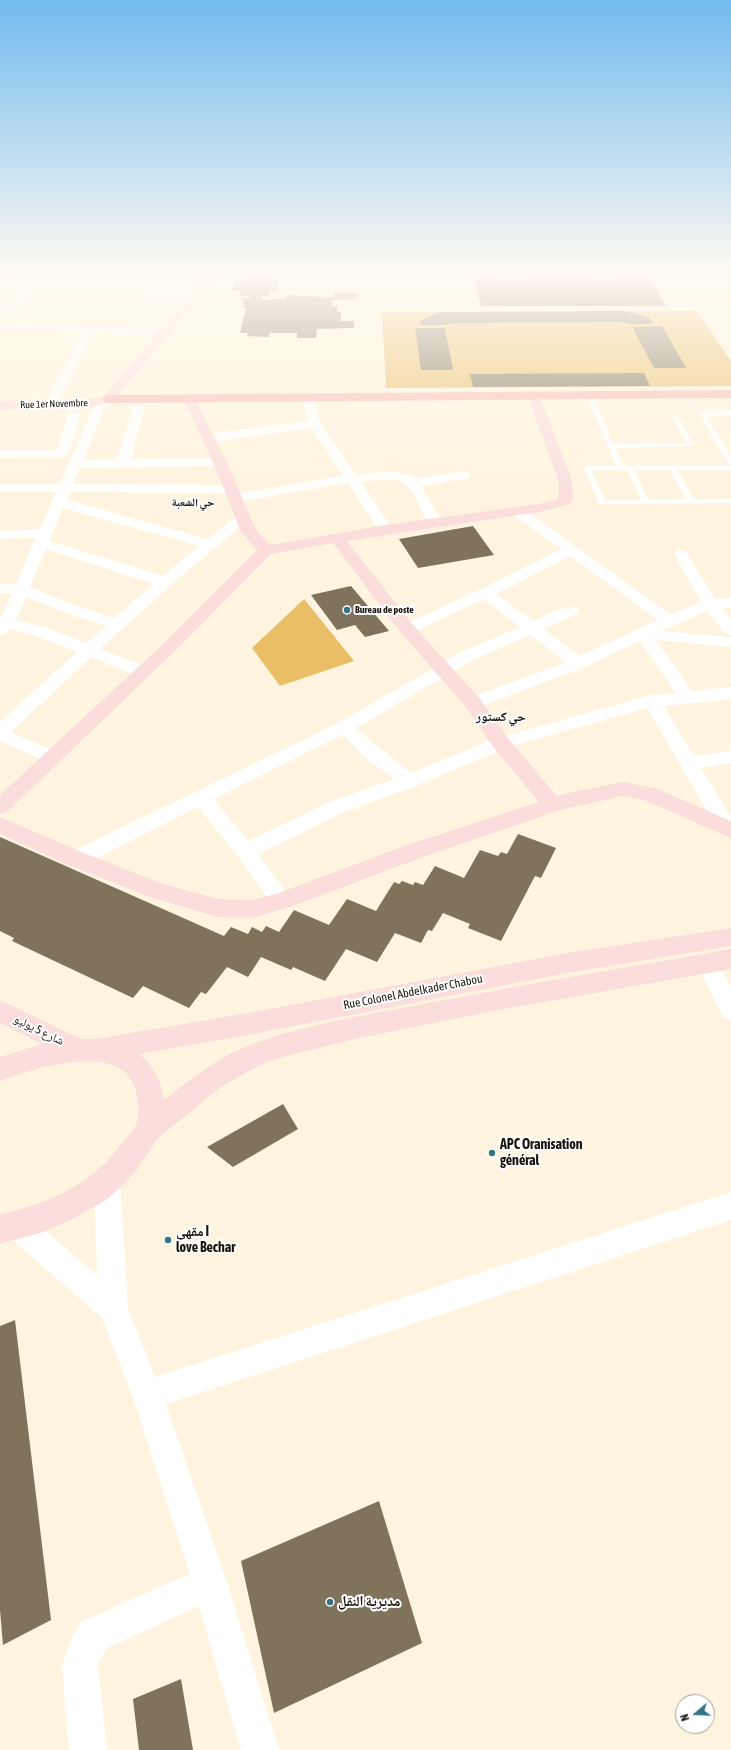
<!DOCTYPE html>
<html>
<head>
<meta charset="utf-8">
<style>
  body { margin:0 }
  #map { position:relative; width:731px; height:1750px; overflow:hidden; background:#fff4df; font-family:"Asap Condensed",sans-serif }
  canvas { display:block }
  .north { position:absolute; left:675px; top:1694px; width:40px; height:40px; box-sizing:border-box; background:#fff; border:1px solid #a3a19d; border-radius:50%; rotate:251deg; font-size:11px; font-weight:700; line-height:16px; text-align:center; color:#19140b }
  .north::after { content:''; display:block; margin:auto; width:14px; height:18px; background:#337587; clip-path:polygon(50% 0,100% 100%,50% 72%,0 100%) }
</style>
</head>
<body>
<div id="map">
<canvas width="731" height="1750"></canvas>
<div class="north">N</div>
</div>
<script>
const ctx = document.querySelector('canvas').getContext('2d');
ctx.lineJoin = 'round';
function fillPath(path, color) { ctx.fillStyle = color; ctx.fill(path, 'evenodd'); }
function strokePath(path, color, width, dash) { ctx.strokeStyle = color; ctx.lineWidth = width; ctx.lineCap = dash ? 'butt' : 'round'; ctx.setLineDash(dash || []); ctx.stroke(path); }
function drawText(font, color, halo, rows, align = 'center') {
  ctx.font = font + ' "Asap Condensed","Noto Naskh Arabic",sans-serif'; ctx.lineWidth = 4; ctx.setLineDash([]); ctx.textBaseline = 'middle'; ctx.strokeStyle = halo; ctx.fillStyle = color; for (const [text, x, y, turn = 0] of rows) {
    ctx.save(); ctx.translate(x, y); ctx.rotate((+turn || 0) * Math.PI / 180); ctx.textAlign = isNaN(turn) ? turn : align; if (halo) ctx.strokeText(text, 0, 0); ctx.fillText(text, 0, 0); ctx.restore();
  }
}
fillPath(new Path2D(`
  M 697,311 L 731,361 L 731,386 L 386,388 L 382,312 Z
  M 304,599 L 354,661 L 280,686 L 252,648 Z`), '#e9be67');
fillPath(new Path2D(`
  M 237,273 L 279,273 L 279,276 L 273,276 L 272,279 L 279,279 L 278,291 L 269,291 L 269,296 L 262,296 L 262,300 L 269,300 L 269,299 L 285,299 L 285,295 L 334,297 L 334,293 L 357,293 L 357,299 L 332,300 L 332,306 L 337,306 L 337,312 L 341,312 L 341,321 L 354,321 L 354,328 L 317,329 L 316,338 L 297,338 L 297,333 L 269,333 L 269,337 L 247,336 L 248,333 L 240,333 L 246,308 L 243,308 L 244,301 L 242,301 L 242,298 L 250,298 L 250,296 L 240,296 L 241,291 L 233,291 L 235,280 L 243,280 L 243,276 L 237,276 Z
  M 473,273 L 500,273 L 502,280 L 527,280 L 524,274 L 597,274 L 600,279 L 622,279 L 619,273 L 647,273 L 666,306 L 481,306 Z
  M 625,311 L 650,318 L 653,324 L 631,324 L 623,322 L 453,323 L 445,325 L 421,325 L 420,321 L 439,312 Z
  M 662,326 L 686,368 L 654,368 L 632,327 Z
  M 415,328 L 445,328 L 453,370 L 421,370 Z
  M 644,373 L 650,386 L 473,387 L 470,374 Z
  M 473,526 L 494,555 L 418,568 L 399,539 Z
  M 351,586 L 389,631 L 365,637 L 355,625 L 337,630 L 311,595 Z
  M 518,834 L 556,848 L 541,878 L 535,876 L 501,941 L 468,928 L 470,924 L 443,913 L 432,931 L 428,930 L 421,943 L 395,933 L 377,962 L 346,949 L 325,981 L 293,967 L 291,970 L 261,957 L 248,977 L 227,967 L 206,994 L 201,992 L 189,1008 L 143,986 L 133,998 L 12,941 L 14,938 L 0,931 L 0,837 L 224,936 L 231,927 L 248,934 L 252,927 L 262,932 L 266,926 L 279,932 L 294,910 L 329,925 L 347,899 L 376,911 L 394,882 L 399,884 L 402,881 L 413,885 L 415,882 L 423,885 L 435,866 L 464,878 L 480,850 L 498,856 L 501,852 L 507,854 Z
  M 283,1104 L 298,1129 L 233,1167 L 207,1147 Z
  M 15,1320 L 51,1620 L 3,1645 L 0,1610 L 0,1326 Z
  M 379,1501 L 422,1643 L 274,1713 L 241,1561 Z
  M 181,1679 L 193,1750 L 139,1750 L 133,1699 Z`), '#7f735c');
fillPath(new Path2D(`
  M 588,394 L 593,395 L 613,444 L 687,443 L 673,418 L 678,417 L 694,445 L 693,446 L 615,448 L 623,466 L 731,466 L 731,470 L 677,470 L 694,499 L 731,499 L 731,503 L 599,504 L 584,468 L 587,466 L 616,466 L 587,395 ZM 591,470 L 627,470 L 641,500 L 605,500 ZM 634,470 L 670,470 L 686,499 L 648,499 Z
  M 731,411 L 731,415 L 706,416 L 731,457 L 731,465 L 728,463 L 699,414 L 702,412 Z`), '#fff');
fillPath(new Path2D(`
  M 40,273 L 50,273 C 37,291 23,310 0,313 L 0,307 C 17,305 31,286 40,273 Z
  M 129,273 L 139,273 L 135,283 L 147,287 L 155,295 L 194,295 L 199,298 C 193,304 158,302 148,300 L 141,291 L 127,286 L 125,284 Z
  M 705,273 L 715,273 L 730,294 L 729,296 L 721,296 Z
  M 0,323 L 166,328 L 171,331 L 166,334 L 93,332 L 61,398 L 59,401 L 51,401 L 49,398 L 82,332 L 0,329 Z
  M 307,393 L 311,394 L 313,397 L 321,424 L 356,475 C 371,473 402,468 415,479 L 464,471 L 469,472 L 471,475 L 469,478 L 421,486 L 442,522 L 440,525 L 435,526 L 430,525 C 422,514 414,487 401,482 C 390,477 373,481 361,482 L 393,530 L 391,533 L 386,534 L 381,533 L 348,483 L 235,502 L 230,501 L 228,498 L 230,495 L 235,494 L 343,476 L 312,428 L 209,442 L 205,441 L 203,438 L 205,435 L 209,434 L 308,421 L 301,397 L 303,394 Z
  M 108,395 L 112,396 L 114,399 L 104,409 L 83,460 L 117,459 L 132,409 L 134,406 L 142,406 L 144,409 L 131,459 L 220,458 L 225,459 L 227,462 L 225,465 L 220,466 L 80,468 L 73,484 L 232,485 L 237,486 L 239,489 L 237,492 L 232,493 L 70,492 L 67,500 L 208,539 L 237,516 L 242,515 L 247,516 L 249,519 L 171,585 L 100,649 L 150,668 L 153,672 L 150,676 L 144,677 L 138,676 L 91,657 L 11,732 L 58,753 L 60,758 L 58,763 L 51,764 L 0,741 L 0,722 L 77,652 L 34,635 L 10,629 L 6,633 L 0,635 L 0,620 L 12,594 L 0,594 L 0,584 L 16,584 L 36,538 L 0,539 L 0,531 L 40,529 L 56,492 L 0,492 L 0,484 L 60,484 L 93,408 L 104,396 ZM 63,508 L 199,546 L 163,576 L 49,541 ZM 46,549 L 154,584 L 114,618 L 68,603 L 30,587 ZM 26,597 L 56,609 L 106,626 L 86,643 L 46,628 L 16,620 Z
  M 74,412 L 78,413 L 80,416 L 70,450 L 63,457 L 0,458 L 0,450 L 55,450 L 58,448 L 68,416 L 70,413 Z
  M 517,507 L 522,508 L 671,615 L 701,602 L 674,554 L 676,551 L 681,550 L 686,551 L 715,599 L 731,598 L 731,608 L 722,608 L 731,619 L 731,635 L 725,633 L 707,611 L 661,631 L 731,637 L 731,647 L 656,640 L 692,691 L 731,687 L 731,699 L 664,706 L 694,756 L 731,751 L 731,763 L 701,768 L 731,817 L 731,832 L 726,833 L 719,831 L 647,708 L 508,747 L 416,786 L 344,812 L 258,854 L 293,901 L 290,907 L 282,909 L 274,907 L 238,856 L 198,807 L 83,865 L 76,867 L 69,865 L 66,859 L 69,853 L 338,723 L 461,652 L 520,627 L 484,599 L 413,632 L 407,634 L 401,632 L 399,629 L 401,626 L 479,590 L 561,549 L 512,514 L 510,511 L 512,508 ZM 570,556 L 658,620 L 580,656 L 544,629 L 577,614 L 579,611 L 577,608 C 563,604 546,616 533,621 L 496,594 ZM 530,635 L 566,662 L 467,699 L 464,703 L 467,707 L 473,709 L 479,707 L 585,667 L 640,641 L 676,693 L 652,695 L 494,739 L 411,773 L 382,750 L 356,728 L 473,660 ZM 342,735 L 368,760 L 394,779 L 330,802 L 248,841 L 214,799 Z
  M 708,955 L 716,957 L 731,987 L 731,1020 L 723,1017 L 697,964 L 700,957 Z
  M 107,1167 L 116,1171 L 120,1180 L 128,1308 L 155,1377 L 731,1192 L 731,1220 L 166,1404 L 227,1583 L 279,1750 L 241,1750 L 199,1606 L 107,1648 L 98,1665 L 107,1750 L 69,1750 L 62,1665 L 73,1635 L 81,1622 L 190,1574 L 132,1395 L 102,1318 L 8,1236 L 4,1226 L 8,1216 L 18,1212 L 28,1216 L 97,1275 L 94,1180 L 98,1171 Z`), '#fff');
fillPath(new Path2D(`
  M 10,273 L 31,273 L 30,275 L 0,281 L 0,275 Z
  M 210,273 L 220,273 L 112,402 L 86,408 L 0,409 L 0,401 L 86,400 L 104,396 Z
  M 533,391 L 537,392 L 539,395 L 570,474 C 572,483 576,496 570,504 L 539,512 L 347,541 L 413,625 L 480,699 L 508,738 L 557,796 L 577,791 L 623,782 L 655,788 L 731,821 L 731,838 L 644,800 L 623,796 L 560,810 L 423,857 L 290,907 L 252,918 L 218,917 L 150,897 L 68,865 L 0,834 L 0,817 L 84,853 L 163,884 L 218,899 L 252,900 L 279,893 L 407,845 L 539,802 L 494,748 L 466,707 L 401,633 L 333,543 L 271,554 L 174,652 L 7,812 L 0,814 L 0,795 L 162,645 L 257,550 L 241,532 L 213,462 L 183,398 L 185,395 L 193,395 L 195,398 L 227,462 L 256,530 L 270,545 L 386,525 L 539,504 L 558,499 L 559,487 L 556,474 L 527,395 L 529,392 Z
  M 731,928 L 731,946 L 573,972 L 248,1035 L 139,1054 C 154,1064 162,1083 164,1100 C 189,1081 215,1059 245,1047 C 300,1025 366,1015 424,1004 C 526,984 629,967 731,949 L 731,969 L 498,1010 L 355,1039 L 282,1057 L 260,1065 L 221,1087 L 158,1138 L 136,1171 L 122,1186 L 106,1200 L 69,1221 L 40,1233 L 0,1244 L 0,1214 C 49,1204 93,1184 123,1142 C 127,1137 133,1131 136,1125 C 140,1116 138,1101 136,1092 C 124,1038 33,1069 0,1081 L 0,1057 L 42,1044 L 0,1023 L 0,1000 L 81,1039 L 95,1039 L 248,1013 L 573,952 Z`), '#fbdedb');
fillPath(new Path2D(`
  M 731,390 L 731,398 L 108,403 L 104,402 L 102,399 L 104,396 L 108,395 Z`), '#f7beb7');
const sky = ctx.createLinearGradient(0, 0, 0, 518);
sky.addColorStop(0, '#71baef');
sky.addColorStop(0.53, '#fffaf1');
sky.addColorStop(1, '#fffaf100');
ctx.fillStyle = sky;
ctx.fillRect(0, 0, 731, 518);
for (const [x, y, r, color] of [
  [347,610,4,"#337587"],
  [492,1153,4,"#337587"],
  [168,1240,4,"#337587"],
  [330,1602,4,"#337587"]
]) { const dot = new Path2D(); dot.arc(x, y, r, 0, 2 * Math.PI); ctx.fillStyle = color; ctx.fill(dot); strokePath(dot, '#fff', 1.5); }
drawText('10px', '#19140b', '#fff', [
  ["Rue 1er Novembre",54,404,-2]
]);
drawText('bold 10px', '#19140b', '#fff', [
  ["Bureau de poste",355,610]
], 'left');
drawText('bold 11px', '#19140b', '#fff', [
  ["حي الشعبة",193,503]
]);
drawText('12px', '#19140b', '#fff', [
  ["Rue Colonel Abdelkader Chabou",413,992,-11],
  ["شارع 5 يوليو",39,1030,26]
]);
drawText('bold 13px', '#19140b', '#fff', [
  ["حي كستور",501,717]
]);
drawText('bold 14px', '#19140b', '#fff', [
  ["APC Oranisation",500,1145],
  ["général",500,1161],
  ["مقهى I",176,1232],
  ["love Bechar",176,1248],
  ["مديرية النقل",338,1602]
], 'left');
</script>
</body>
</html>
